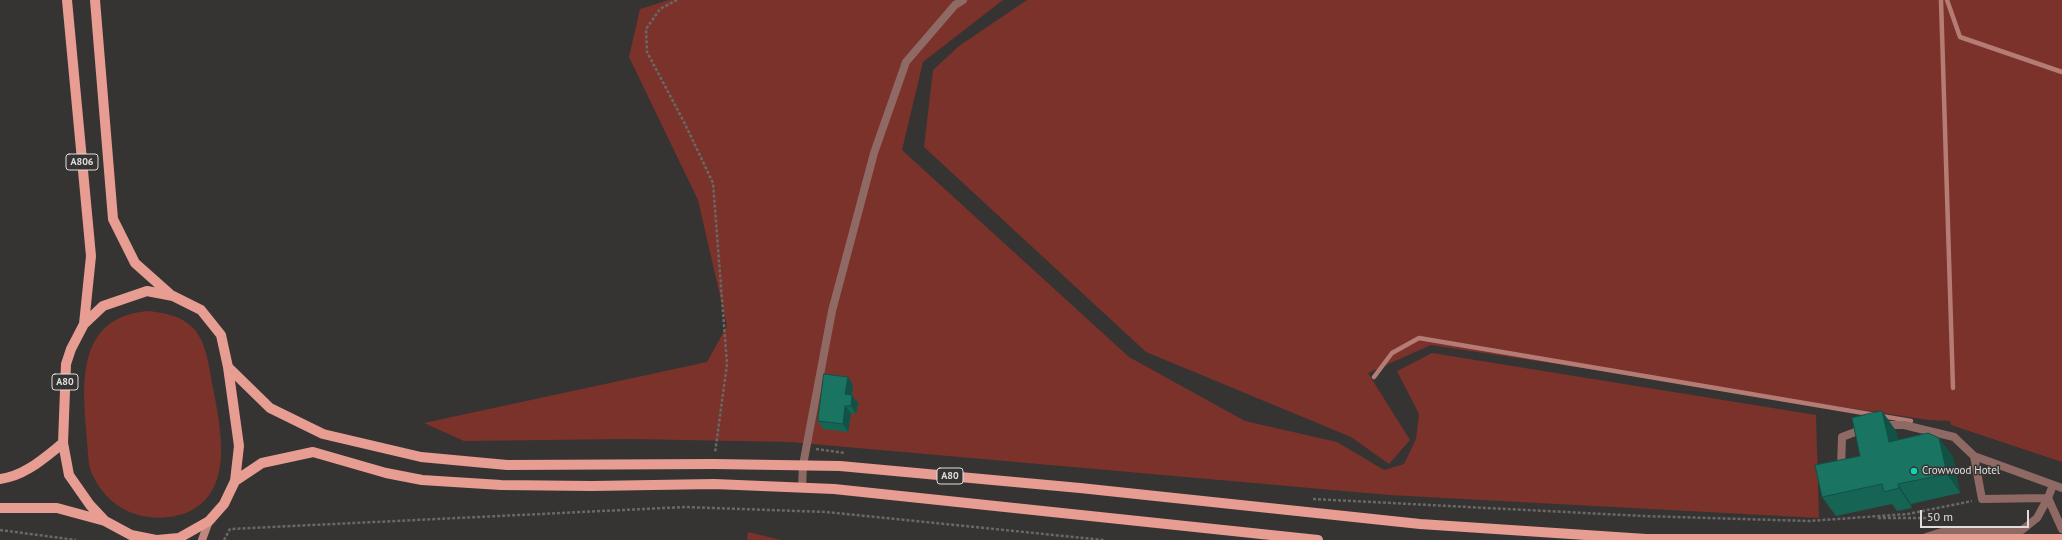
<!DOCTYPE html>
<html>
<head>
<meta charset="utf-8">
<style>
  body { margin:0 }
  #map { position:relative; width:2062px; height:540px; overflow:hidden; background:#363333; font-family:"PT Sans",sans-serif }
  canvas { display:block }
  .scale { position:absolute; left:1920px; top:510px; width:109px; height:18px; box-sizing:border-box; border:2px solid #e0dedd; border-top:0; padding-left:5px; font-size:12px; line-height:14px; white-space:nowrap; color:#e0dedd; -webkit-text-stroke:3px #363333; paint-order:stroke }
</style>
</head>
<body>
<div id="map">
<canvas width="2062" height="540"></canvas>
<div class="scale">50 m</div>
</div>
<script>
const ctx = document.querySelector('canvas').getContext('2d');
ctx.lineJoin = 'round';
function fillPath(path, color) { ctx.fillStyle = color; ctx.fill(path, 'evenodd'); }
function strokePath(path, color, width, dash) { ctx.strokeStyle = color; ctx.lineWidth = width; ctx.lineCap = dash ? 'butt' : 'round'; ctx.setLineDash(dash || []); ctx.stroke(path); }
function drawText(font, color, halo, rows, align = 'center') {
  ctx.font = font + ' "PT Sans",sans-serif'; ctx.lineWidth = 3; ctx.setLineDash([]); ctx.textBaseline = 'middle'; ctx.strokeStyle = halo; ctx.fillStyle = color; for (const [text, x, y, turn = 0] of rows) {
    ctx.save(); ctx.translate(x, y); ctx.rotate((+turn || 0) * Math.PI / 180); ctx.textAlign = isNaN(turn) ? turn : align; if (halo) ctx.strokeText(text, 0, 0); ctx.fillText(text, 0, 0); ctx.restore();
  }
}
fillPath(new Path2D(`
  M 669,0 L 1003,0 L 923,62 L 902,150 L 1129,357 L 1245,421 L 1337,442 L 1384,470 L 1404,464 L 1416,439 L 1419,414 L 1397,371 L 1432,353 L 1816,415 L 1819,518 L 1389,495 L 790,442 L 630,439 L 464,441 L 424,423 L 707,362 L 727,326 L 698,200 L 629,57 L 640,9 Z
  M 1027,0 L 2062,0 L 2062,462 L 1951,425 L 1950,421 L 1929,420 L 1431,345 L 1368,373 L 1410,440 L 1389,464 L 1351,437 L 1146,352 L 924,147 L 933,70 L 959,46 Z
  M 149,311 C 164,313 179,315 191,326 C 207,340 209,368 213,388 C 221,429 235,493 186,513 C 169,519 151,519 135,514 C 113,507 95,487 89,465 C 86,407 64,317 149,311 Z
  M 748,532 L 781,540 L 747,540 Z`), '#7a322a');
strokePath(new Path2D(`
  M 1941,0 L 1953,388
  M 1947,0 L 1960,37 L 2062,72
  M 1374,377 L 1392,353 L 1419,338 L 1911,421`), '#b47c75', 4.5);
strokePath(new Path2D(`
  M 677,0 L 660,9 L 646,29 L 647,52 L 684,122 L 713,183 L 727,364 L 715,453
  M 816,449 L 845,453
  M 1313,499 L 1643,516 L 1809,521 L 1908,514 L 1972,501
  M 1878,518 L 1947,518
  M 0,530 L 76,540
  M 224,540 L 230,529 L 685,507 L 826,512 L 1104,540`), '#6a6867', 2.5, [3, 2]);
strokePath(new Path2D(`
  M 1881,425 L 1904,425 L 1954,437 L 1974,456 L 1982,499 L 2048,498 L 2053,485
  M 1974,456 L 2062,488
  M 1841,468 L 1842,437 L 1866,428
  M 802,488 L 803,465 L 832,311 L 874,153 L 906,62 L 955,5 L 963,0
  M 2048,498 L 2062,529
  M 1926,537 L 1945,531 L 2022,530 L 2037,518 L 2048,498`), '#8f6a64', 8);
strokePath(new Path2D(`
  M 202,540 L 209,521`), '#c1877f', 8);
strokePath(new Path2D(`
  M 67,0 L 91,256 L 84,324
  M 95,0 L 113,219 L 135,263 L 171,295
  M 228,367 L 270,408 L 323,434 L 421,457 L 507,465 L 714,464 L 840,466 L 1080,488 L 1420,524 L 1646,539 L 2062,539
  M 0,479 C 25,476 44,458 63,443
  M 235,481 L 262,463 L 313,452 L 386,473 L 422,480 L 501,485 L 592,486 L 714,484 L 834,489 L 1318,540
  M 0,508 L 57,508 L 105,521
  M 156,540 L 131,535 L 105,521 L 90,505 L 69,475 L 63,443 L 66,364 L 71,349 L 84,324 L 103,306 L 147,291 L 173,296 L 201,310 L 221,335 L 228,367 L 239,446 L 235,481 L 224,504 L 209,521 L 179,538 L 157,540`), '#e89d93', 10);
fillPath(new Path2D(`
  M 848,377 L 853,385 L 852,395 L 858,403 L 856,414 L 851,413 L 848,432 L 823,429 L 818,421 Z
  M 1882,411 L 1896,431 L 1898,440 L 1939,438 L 1953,457 L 1960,493 L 1911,504 L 1912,508 L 1897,511 L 1892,504 L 1836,516 L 1822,497 L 1860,456 Z`), '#166454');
fillPath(new Path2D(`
  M 848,377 L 853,385 L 851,402 L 845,394 Z
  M 852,395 L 858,403 L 856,414 L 851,406 Z
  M 845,406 L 851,413 L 848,432 L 843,424 Z
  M 1882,411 L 1896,431 L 1902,461 L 1889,442 Z
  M 1939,438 L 1953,457 L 1960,493 L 1947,474 Z
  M 1898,484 L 1911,504 L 1912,508 L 1899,488 Z`), '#125145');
const building = new Path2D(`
  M 824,374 L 848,377 L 845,394 L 852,395 L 851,406 L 845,406 L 843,424 L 818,421 Z
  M 1882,411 L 1889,442 L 1928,433 L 1939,438 L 1947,474 L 1898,484 L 1899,488 L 1884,492 L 1882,484 L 1822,497 L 1815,465 L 1860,456 L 1852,418 Z`);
fillPath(building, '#197462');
strokePath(building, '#125145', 1);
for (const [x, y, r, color] of [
  [1914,471,4,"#0dd5b5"]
]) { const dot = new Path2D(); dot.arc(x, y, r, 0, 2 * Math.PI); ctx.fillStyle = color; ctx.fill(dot); strokePath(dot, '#363333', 1.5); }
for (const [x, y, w] of [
  [82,162,32],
  [65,382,26],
  [950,476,26]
]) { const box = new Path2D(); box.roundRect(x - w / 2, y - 8, w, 16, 3); ctx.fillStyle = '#363333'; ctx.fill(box); strokePath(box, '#e0dedd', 1); }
drawText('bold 10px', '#e0dedd', null, [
  ["A806",82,162],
  ["A80",65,382],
  ["A80",950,476]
]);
drawText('11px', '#e0dedd', '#363333', [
  ["Crowwood Hotel",1922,471]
], 'left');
</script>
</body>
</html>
